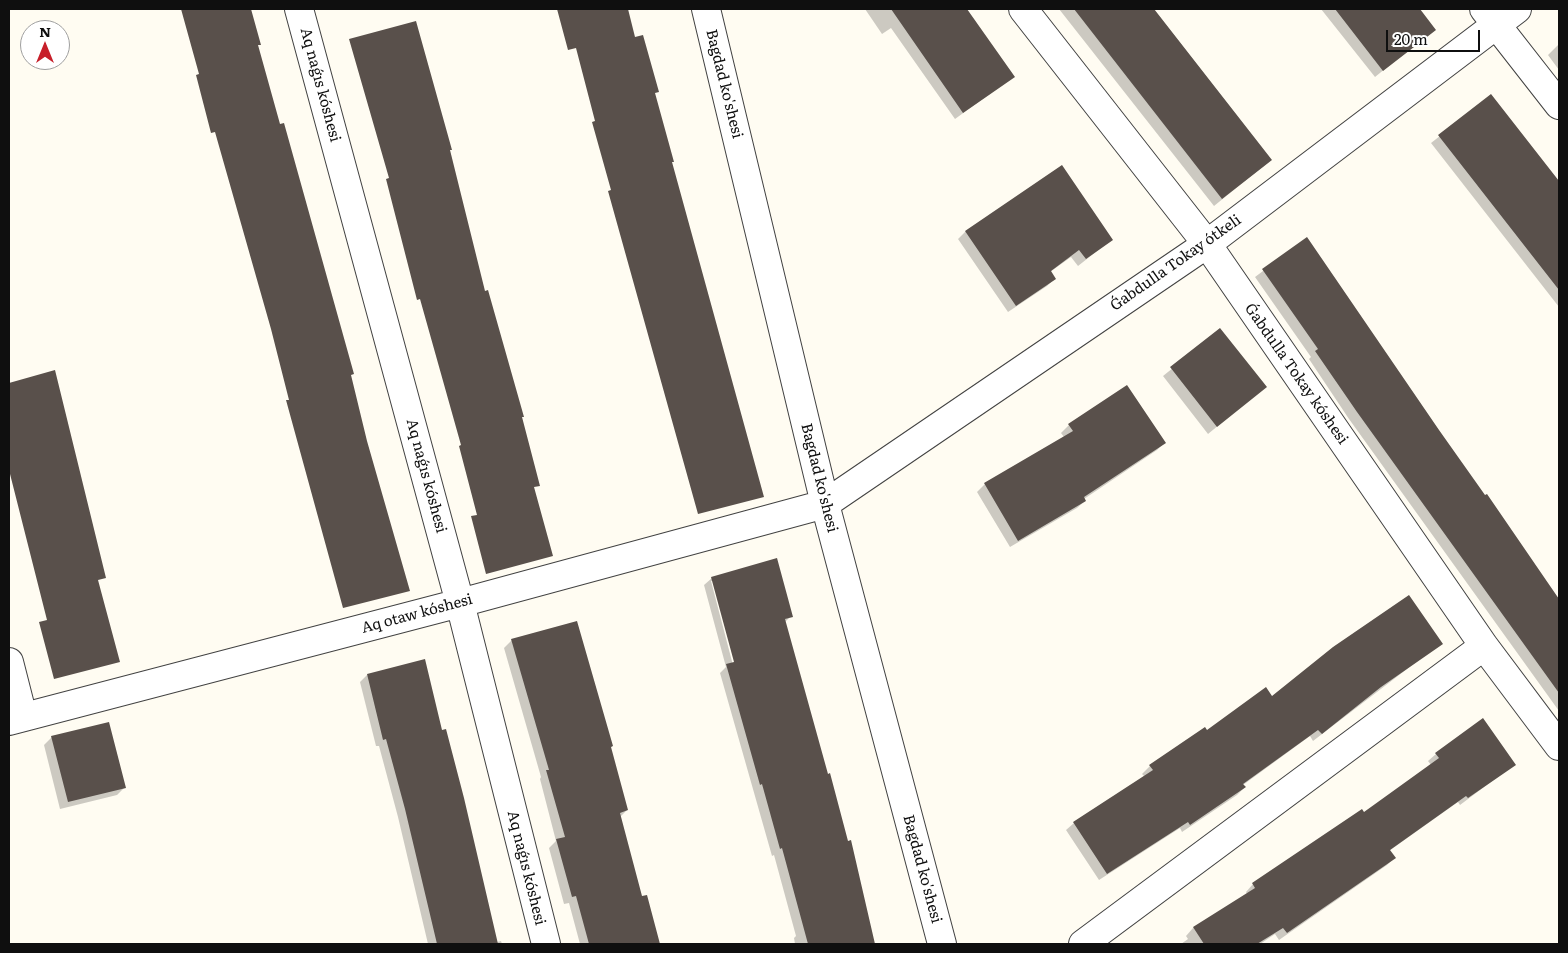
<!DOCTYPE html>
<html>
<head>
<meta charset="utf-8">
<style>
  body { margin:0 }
  #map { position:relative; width:1568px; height:953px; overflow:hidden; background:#fffcf2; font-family:Literata,serif }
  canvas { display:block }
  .frame { position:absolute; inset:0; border:10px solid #0f0f0f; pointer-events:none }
  .north { position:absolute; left:20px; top:20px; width:50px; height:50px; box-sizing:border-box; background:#fff; border:1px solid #9f9f9f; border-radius:50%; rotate:0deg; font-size:14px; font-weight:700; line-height:20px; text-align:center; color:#0f0f0f }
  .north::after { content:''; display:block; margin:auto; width:18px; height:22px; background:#c71f2a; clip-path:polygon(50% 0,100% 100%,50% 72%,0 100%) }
  .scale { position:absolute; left:1386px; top:30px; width:94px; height:22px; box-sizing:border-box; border:2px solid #0f0f0f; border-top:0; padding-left:6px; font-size:15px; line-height:18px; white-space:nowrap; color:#0f0f0f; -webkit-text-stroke:4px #fff; paint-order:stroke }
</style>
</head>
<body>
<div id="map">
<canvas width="1568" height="953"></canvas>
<div class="frame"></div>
<div class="north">N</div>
<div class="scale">20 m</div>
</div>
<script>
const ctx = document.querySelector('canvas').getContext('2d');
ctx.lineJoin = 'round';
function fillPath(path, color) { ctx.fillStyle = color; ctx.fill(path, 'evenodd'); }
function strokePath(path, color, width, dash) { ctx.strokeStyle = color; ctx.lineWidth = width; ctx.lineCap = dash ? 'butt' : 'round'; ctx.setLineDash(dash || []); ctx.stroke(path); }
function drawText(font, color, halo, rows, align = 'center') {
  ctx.font = font + ' Literata,serif'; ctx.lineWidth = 5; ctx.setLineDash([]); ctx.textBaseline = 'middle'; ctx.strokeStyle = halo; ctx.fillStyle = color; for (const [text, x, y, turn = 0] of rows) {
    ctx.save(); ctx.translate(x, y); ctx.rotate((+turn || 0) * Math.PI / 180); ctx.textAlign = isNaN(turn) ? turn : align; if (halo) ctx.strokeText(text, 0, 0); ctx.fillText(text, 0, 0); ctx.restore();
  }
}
fillPath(new Path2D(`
  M 865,9 L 966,9 L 1013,77 L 955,119 L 891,28 L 882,34 Z
  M 1059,9 L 1154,9 L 1271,160 L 1214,206 Z
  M 1321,9 L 1418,9 L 1434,29 L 1375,77 Z
  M 1559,44 L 1559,70 L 1548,55 Z
  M 1491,96 L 1559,184 L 1559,307 L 1431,143 Z
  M 1062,167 L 1111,240 L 1078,266 L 1071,257 L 1050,272 L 1054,279 L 1047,286 L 1008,312 L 958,239 L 965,232 Z
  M 1306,239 L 1485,497 L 1487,496 L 1559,600 L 1559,711 L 1349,419 L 1309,359 L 1311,357 L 1255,277 Z
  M 1220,330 L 1265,387 L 1208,434 L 1163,376 Z
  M 1127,387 L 1164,443 L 1157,450 L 1084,499 L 1085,501 L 1077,508 L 1010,547 L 977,492 L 985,484 L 1064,437 L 1061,433 L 1069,425 Z
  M 712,578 L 791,616 L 784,623 L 847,843 L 850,842 L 874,944 L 795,944 L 794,938 L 796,936 L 774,855 L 772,856 L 720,673 L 726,667 L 704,585 ZM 711,581 L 714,581 L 737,668 L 734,669 Z
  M 512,640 L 612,746 L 610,748 L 627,810 L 620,817 L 641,898 L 646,897 L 658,944 L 580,944 L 569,903 L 564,904 L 549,848 L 556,841 L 540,779 L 541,777 L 504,648 Z
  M 1441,643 L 1313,741 L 1310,736 L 1243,785 L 1245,787 L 1237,795 L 1182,832 L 1180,828 L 1099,880 L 1066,830 L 1074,823 L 1145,777 L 1142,774 L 1150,766 L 1206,732 L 1271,697 Z
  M 367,675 L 441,731 L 497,942 L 501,941 L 502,944 L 428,944 L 398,817 L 379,746 L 376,746 L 360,682 Z
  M 52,737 L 124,788 L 117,795 L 60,809 L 44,745 Z
  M 1436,754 L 1515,764 L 1460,805 L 1458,802 L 1389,851 L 1394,858 L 1387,865 L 1279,940 L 1275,934 L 1260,944 L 1181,944 L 1188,939 L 1186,936 L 1193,928 L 1247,894 L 1246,892 L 1253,884 L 1364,814 L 1431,765 L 1428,761 Z`), '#0003');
fillPath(new Path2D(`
  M 181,9 L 251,9 L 261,45 L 258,45 L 280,124 L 284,123 L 354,374 L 351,375 L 367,441 L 410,591 L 343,608 L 286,400 L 289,400 L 271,329 L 215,132 L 211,133 L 196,75 L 199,74 Z
  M 557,9 L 628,9 L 635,37 L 643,35 L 659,92 L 655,93 L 674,162 L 672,162 L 764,497 L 698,514 L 608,191 L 611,190 L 592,122 L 595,121 L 576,48 L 568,50 Z
  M 891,9 L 967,9 L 1015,77 L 963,113 Z
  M 1074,9 L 1154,9 L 1272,160 L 1222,199 Z
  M 1335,9 L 1420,9 L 1436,30 L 1383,71 Z
  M 416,21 L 452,150 L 450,150 L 485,291 L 488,290 L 524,417 L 522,417 L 540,486 L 534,487 L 553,556 L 486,574 L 471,516 L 477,515 L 459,446 L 461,445 L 420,299 L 417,300 L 386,179 L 389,178 L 349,39 Z
  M 1491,94 L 1559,181 L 1559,290 L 1438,135 Z
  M 1062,165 L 1113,240 L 1086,259 L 1079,250 L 1051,271 L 1056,279 L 1016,306 L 965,231 Z
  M 1307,237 L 1439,430 L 1485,495 L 1487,494 L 1559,599 L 1559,693 L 1357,412 L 1315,351 L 1318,349 L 1262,269 Z
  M 1220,328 L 1267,387 L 1217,427 L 1170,367 Z
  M 55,370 L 106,578 L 98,580 L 120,662 L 54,679 L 39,622 L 47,620 L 9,470 L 9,383 Z
  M 1127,385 L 1166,443 L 1084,497 L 1086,501 L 1018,541 L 984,483 L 1073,431 L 1068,424 Z
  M 777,558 L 793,617 L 785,619 L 828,774 L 830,773 L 848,841 L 851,840 L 875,944 L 808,944 L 782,848 L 780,849 L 762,784 L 760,785 L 726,664 L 734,662 L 711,577 Z
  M 1409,595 L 1443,644 L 1381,687 L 1322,734 L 1318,730 L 1243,784 L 1246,787 L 1190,825 L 1188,822 L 1107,874 L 1073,822 L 1153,770 L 1149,765 L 1205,727 L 1207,730 L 1266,687 L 1272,696 L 1333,647 Z
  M 577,621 L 613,746 L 611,747 L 628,810 L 620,813 L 642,896 L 647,895 L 660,944 L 589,944 L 576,896 L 572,897 L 556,839 L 565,837 L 546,770 L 549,770 L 511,639 Z
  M 425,659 L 442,730 L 446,729 L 464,798 L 498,944 L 437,944 L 405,809 L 386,739 L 383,740 L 367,674 Z
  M 1483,718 L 1516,765 L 1468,798 L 1466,796 L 1390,850 L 1396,858 L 1287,933 L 1283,928 L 1257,944 L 1204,944 L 1193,927 L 1255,888 L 1252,883 L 1362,809 L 1364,812 L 1439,758 L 1435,753 Z
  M 109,722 L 126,788 L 68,802 L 51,736 Z`), '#59504b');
const minor = new Path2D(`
  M 299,9 L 460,603 L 546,944
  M 706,9 L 825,504 L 942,944
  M 1023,9 L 1207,244 L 1484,646 L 1559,746
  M 1484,9 L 1559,105
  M 9,662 L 23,717
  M 9,721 L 460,603 L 825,504 L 1207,244 L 1517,9
  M 1083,944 L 1484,646`);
strokePath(minor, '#424242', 30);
strokePath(minor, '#fff', 28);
drawText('15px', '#0f0f0f', '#fff', [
  ["Bagdad ko'shesi",724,84,76],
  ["Aq naǵıs kóshesi",320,85,75],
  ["Ǵabdulla Tokay ótkeli",1176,263,-35],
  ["Ǵabdulla Tokay kóshesi",1296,374,55],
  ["Aq naǵıs kóshesi",426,476,75],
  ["Bagdad ko'shesi",819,478,76],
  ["Aq otaw kóshesi",417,614,-15],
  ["Aq naǵıs kóshesi",526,868,76],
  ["Bagdad ko'shesi",922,869,75]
]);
</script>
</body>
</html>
